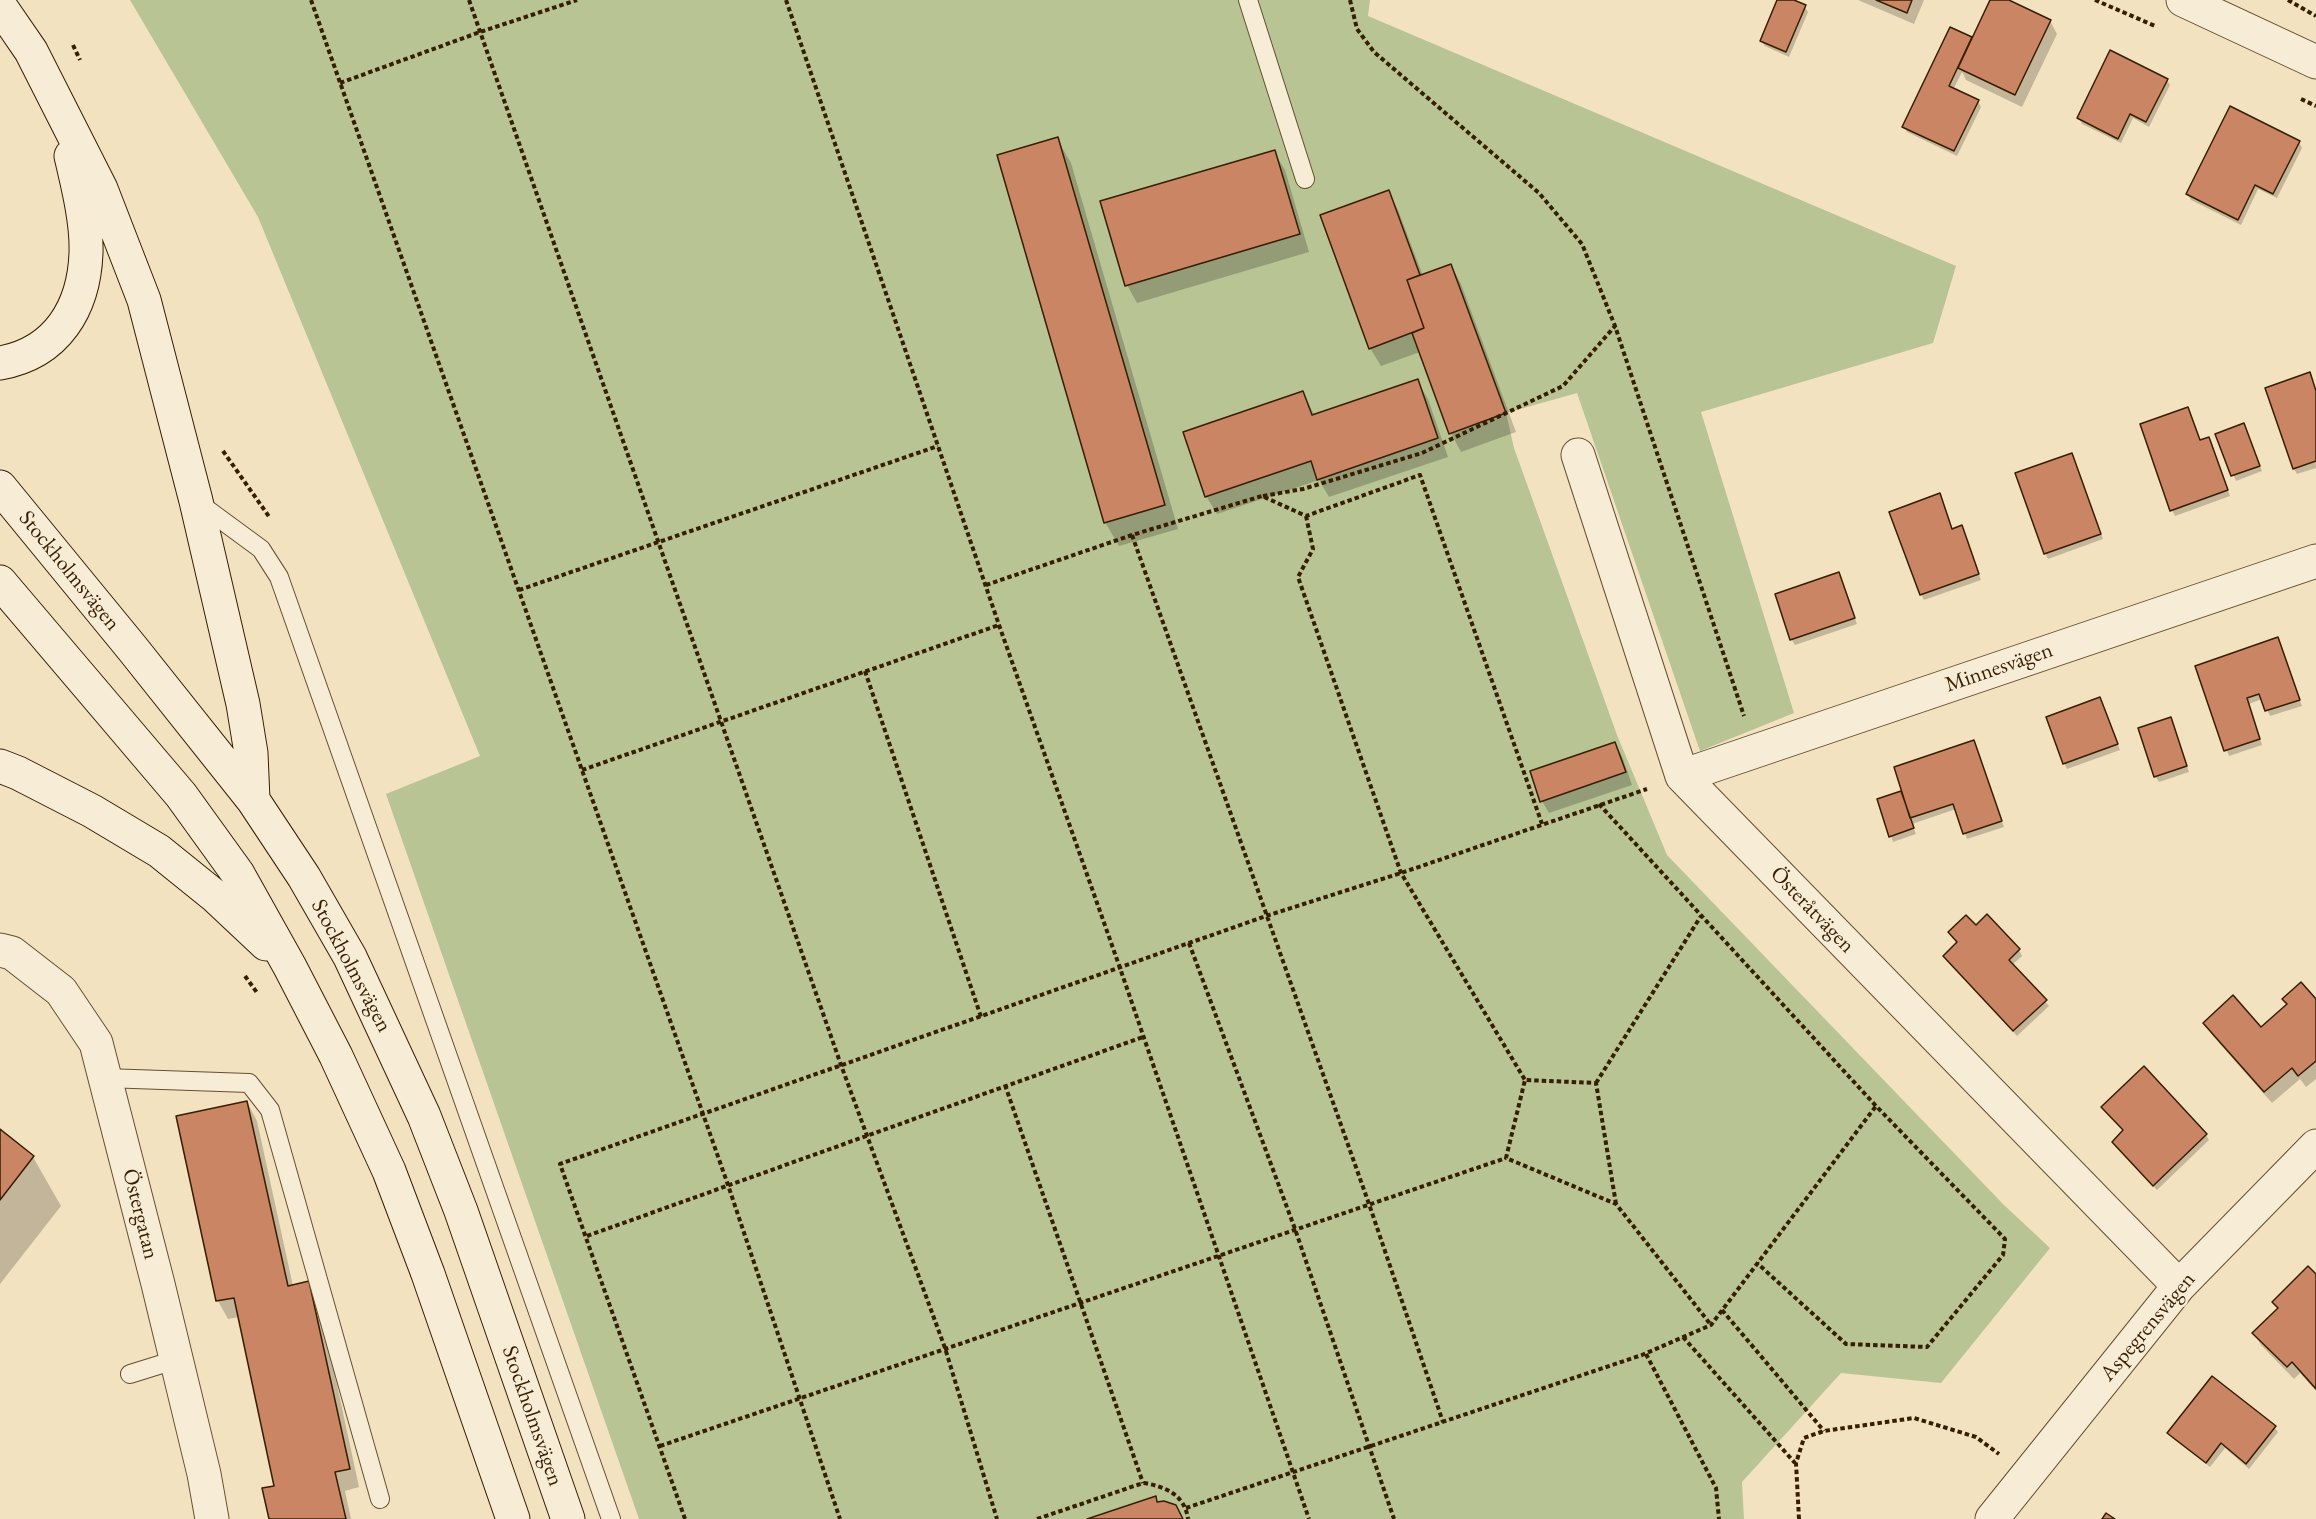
<!DOCTYPE html>
<html>
<head>
<meta charset="utf-8">
<style>
  body { margin:0 }
  canvas { display:block; background:#f2e2bf }
</style>
</head>
<body>
<canvas width="2316" height="1519"></canvas>
<script>
const ctx = document.querySelector('canvas').getContext('2d');
ctx.lineJoin = 'round';
function fillPath(path, color) { ctx.fillStyle = color; ctx.fill(path, 'evenodd'); }
function strokePath(path, color, width, dash) { ctx.strokeStyle = color; ctx.lineWidth = width; ctx.lineCap = dash ? 'butt' : 'round'; ctx.setLineDash(dash || []); ctx.stroke(path); }
function drawText(font, color, halo, rows, align = 'center') {
  ctx.font = font + ' "EB Garamond",serif'; ctx.lineWidth = 5; ctx.setLineDash([]); ctx.textBaseline = 'middle'; ctx.strokeStyle = halo; ctx.fillStyle = color; for (const [text, x, y, turn = 0] of rows) {
    ctx.save(); ctx.translate(x, y); ctx.rotate((+turn || 0) * Math.PI / 180); ctx.textAlign = isNaN(turn) ? turn : align; if (halo) ctx.strokeText(text, 0, 0); ctx.fillText(text, 0, 0); ctx.restore();
  }
}
fillPath(new Path2D(`
  M 130,0 L 1370,0 L 1368,16 L 1956,266 L 1933,343 L 1701,412 L 1794,713 L 1700,751 L 1577,393 L 1506,413 L 1514,448 L 1617,735 L 1667,855 L 2004,1205 L 2050,1248 L 1941,1383 L 1841,1373 L 1742,1482 L 1744,1519 L 639,1519 L 386,794 L 480,756 L 258,217 Z`), '#b8c494');
fillPath(new Path2D(`
  M 1779,0 L 1790,0 L 1805,7 L 1808,12 L 1789,57 L 1765,46 L 1761,41 Z
  M 1858,0 L 1924,0 L 1914,24 Z
  M 1992,0 L 2006,0 L 2050,21 L 2057,34 L 2022,107 L 1966,80 L 1962,72 L 1953,90 L 1978,101 L 1981,107 L 1957,156 L 1907,132 L 1904,126 L 1951,29 L 1973,39 Z
  M 2167,80 L 2170,85 L 2149,127 L 2133,118 L 2121,143 L 2082,124 L 2079,118 Z
  M 1057,139 L 1071,163 L 1178,529 L 1119,546 L 1105,522 Z
  M 2299,142 L 2302,148 L 2277,198 L 2258,189 L 2241,225 L 2191,200 L 2188,194 Z
  M 1274,152 L 1285,170 L 1309,252 L 1137,303 L 1127,285 Z
  M 1388,191 L 1398,210 L 1423,276 L 1451,265 L 1461,284 L 1516,432 L 1461,452 L 1451,433 L 1420,352 L 1381,366 L 1370,348 Z
  M 1417,381 L 1428,399 L 1448,457 L 1329,497 L 1319,480 L 1217,514 L 1206,496 L 1303,393 L 1315,416 Z
  M 2316,391 L 2316,468 L 2297,474 L 2294,469 Z
  M 2188,409 L 2200,441 L 2208,439 L 2212,444 L 2230,496 L 2175,516 L 2172,510 Z
  M 2246,430 L 2262,471 L 2236,481 L 2217,434 Z
  M 2072,454 L 2103,539 L 2048,559 L 2045,553 Z
  M 1952,530 L 1964,533 L 1981,580 L 1924,600 L 1921,594 Z
  M 1841,580 L 1857,624 L 1795,645 L 1791,639 Z
  M 2277,639 L 2302,706 L 2270,716 L 2262,699 L 2249,704 L 2262,745 L 2229,756 L 2197,666 Z
  M 2100,699 L 2120,750 L 2067,769 L 2064,763 Z
  M 2173,724 L 2189,772 L 2159,782 L 2155,776 Z
  M 1974,742 L 2004,827 L 1967,839 L 1956,809 L 1912,824 L 1916,834 L 1893,842 L 1879,800 L 1903,791 Z
  M 1615,743 L 1622,756 L 1632,785 L 1549,813 L 1542,801 Z
  M 1976,927 L 2019,950 L 2022,956 L 2012,965 L 2049,1006 L 2017,1036 L 1945,956 L 1958,944 L 1950,932 Z
  M 2316,1002 L 2316,1079 L 2306,1087 L 2300,1079 L 2272,1103 L 2212,1035 L 2205,1023 L 2261,1029 Z
  M 247,1102 L 257,1121 L 293,1286 L 308,1283 L 319,1301 L 359,1487 L 345,1491 L 351,1519 L 270,1519 L 276,1487 L 239,1317 L 228,1319 L 218,1301 Z
  M 2107,1113 L 2206,1135 L 2209,1140 L 2157,1190 L 2117,1148 L 2114,1142 L 2124,1131 Z
  M 0,1131 L 33,1157 L 61,1206 L 0,1284 Z
  M 2316,1276 L 2316,1391 L 2300,1373 L 2294,1379 L 2261,1345 L 2254,1333 L 2278,1310 L 2274,1302 Z
  M 2274,1427 L 2278,1432 L 2249,1469 L 2225,1448 L 2210,1467 L 2172,1438 L 2169,1433 Z`), '#0003');
const building = new Path2D(`
  M 1777,0 L 1794,0 L 1806,5 L 1786,52 L 1760,41 Z
  M 1876,0 L 1912,0 L 1907,13 Z
  M 1990,0 L 2009,0 L 2051,20 L 2015,95 L 1958,68 Z
  M 1950,27 L 1972,37 L 1949,86 L 1979,100 L 1954,151 L 1902,127 Z
  M 2110,50 L 2168,79 L 2146,122 L 2130,114 L 2118,139 L 2077,118 Z
  M 2230,106 L 2300,141 L 2273,194 L 2255,185 L 2238,220 L 2186,194 Z
  M 1058,137 L 1165,505 L 1104,523 L 997,155 Z
  M 1275,150 L 1300,234 L 1125,286 L 1100,201 Z
  M 1389,190 L 1420,275 L 1407,280 L 1424,328 L 1369,349 L 1320,215 Z
  M 1451,264 L 1506,413 L 1449,434 L 1412,333 L 1424,328 L 1407,280 Z
  M 2310,372 L 2316,391 L 2316,461 L 2293,469 L 2265,388 Z
  M 1418,379 L 1438,438 L 1317,480 L 1311,461 L 1205,497 L 1183,432 L 1303,391 L 1312,415 Z
  M 2188,407 L 2200,440 L 2209,437 L 2228,490 L 2170,511 L 2140,424 Z
  M 2244,423 L 2260,466 L 2231,476 L 2215,434 Z
  M 2072,453 L 2101,534 L 2044,554 L 2015,473 Z
  M 1940,493 L 1952,529 L 1962,525 L 1979,574 L 1920,595 L 1889,512 Z
  M 1839,572 L 1855,618 L 1790,640 L 1775,594 Z
  M 2278,637 L 2300,700 L 2265,711 L 2259,694 L 2247,698 L 2260,739 L 2224,751 L 2195,666 Z
  M 2100,697 L 2118,744 L 2063,764 L 2046,717 Z
  M 2171,717 L 2187,766 L 2154,777 L 2138,728 Z
  M 1974,740 L 2002,821 L 1963,834 L 1953,804 L 1910,818 L 1894,767 Z
  M 1615,742 L 1626,772 L 1540,802 L 1530,771 Z
  M 1901,791 L 1914,828 L 1889,837 L 1877,799 Z
  M 1987,914 L 2020,949 L 2009,960 L 2047,1000 L 2013,1031 L 1943,956 L 1957,942 L 1948,932 L 1966,915 L 1976,925 Z
  M 2301,982 L 2316,999 L 2316,1061 L 2298,1076 L 2292,1068 L 2264,1092 L 2203,1023 L 2233,995 L 2261,1027 L 2287,1004 L 2282,999 Z
  M 2144,1066 L 2207,1134 L 2153,1186 L 2112,1142 L 2123,1130 L 2101,1107 Z
  M 247,1101 L 288,1286 L 309,1281 L 350,1469 L 335,1472 L 346,1519 L 269,1519 L 262,1488 L 274,1486 L 234,1298 L 216,1301 L 176,1116 Z
  M 0,1129 L 34,1156 L 0,1200 Z
  M 2308,1266 L 2316,1274 L 2316,1389 L 2292,1362 L 2287,1367 L 2252,1333 L 2278,1308 L 2272,1302 Z
  M 2212,1376 L 2276,1426 L 2246,1464 L 2221,1443 L 2206,1463 L 2167,1433 Z
  M 1156,1496 L 1157,1502 L 1164,1501 L 1176,1505 L 1183,1519 L 1087,1519 Z
  M 2106,1513 L 2115,1519 L 2102,1519 Z`);
fillPath(building, '#ca8564');
strokePath(building, '#371e00', 1.5);
const lane = new Path2D(`
  M 1248,0 L 1305,179
  M 197,502 L 261,549 L 279,577 L 611,1519
  M 105,1078 L 249,1083 L 270,1110 L 380,1499
  M 130,1374 L 175,1360`);
const street = new Path2D(`
  M 2183,0 L 2316,62
  M 1578,455 L 1682,776 L 2179,1286
  M 1682,776 L 2316,561
  M 0,950 L 12,953 L 61,991 L 96,1043 L 158,1284 L 204,1474 L 212,1519
  M 1992,1519 L 2179,1286 L 2316,1146`);
const secondary = new Path2D(`
  M 0,6 L 31,51 L 101,189 L 144,300 L 196,501 L 243,704 L 251,753 L 253,800
  M 0,363 C 57,353 84,308 86,253 C 87,222 78,186 71,156
  M 0,487 L 132,648 L 253,800 L 304,877 L 350,957 L 424,1116 L 461,1211 L 568,1519
  M 0,582 L 181,795 L 238,874 L 290,967 L 336,1056 L 389,1171 L 428,1274 L 513,1519
  M 0,766 L 18,773 L 92,811 L 159,851 L 216,897 L 266,944`);
strokePath(lane, '#664f30', 20);
strokePath(street, '#664f30', 35);
strokePath(secondary, '#371e00', 35);
strokePath(new Path2D(`
  M 311,0 L 728,1185 L 840,1519
  M 469,0 L 841,1065 L 945,1348 L 997,1519
  M 786,0 L 999,625 L 1120,968 L 1309,1519
  M 1350,0 L 1357,29 L 1374,52 L 1539,193 L 1582,244 L 1615,326 L 1744,716
  M 2095,0 L 2155,26
  M 2288,0 L 2316,16
  M 73,45 L 80,60
  M 340,83 L 480,32 L 577,0
  M 2301,99 L 2316,106
  M 223,451 L 270,518
  M 1263,496 L 1303,489 L 1422,453 L 1563,386 L 1615,326
  M 1306,516 L 1313,549 L 1298,577 L 1401,873 L 1525,1080
  M 1132,535 L 1369,1204 L 1443,1422
  M 986,585 L 1132,535 L 1262,496 L 1306,516 L 1420,475 L 1542,824
  M 519,590 L 938,446
  M 865,671 L 981,1017
  M 582,770 L 999,625
  M 1599,804 L 1876,1106 L 2005,1239 L 2003,1255 L 1927,1347 L 1846,1344 L 1757,1263
  M 1189,943 L 1295,1229 L 1394,1519
  M 245,976 L 258,994
  M 1596,1083 L 1701,916
  M 1005,1085 L 1143,1483
  M 1616,1204 L 1596,1083 L 1525,1080 L 1506,1158 L 1616,1204 L 1711,1325
  M 587,1236 L 1143,1037
  M 1722,1310 L 1824,1431
  M 1683,1337 L 1795,1463
  M 1646,1354 L 1716,1488 L 1719,1519
  M 660,1446 L 1506,1158
  M 1186,1508 L 1642,1355 L 1711,1325 L 1876,1106
  M 685,1519 L 560,1164 L 1266,916 L 1401,873 L 1647,789
  M 1037,1519 L 1143,1483 C 1165,1486 1185,1495 1188,1519
  M 1799,1519 L 1796,1463 L 1804,1438 L 1824,1431 L 1914,1418 L 1976,1437 L 1999,1454`), '#371e00', 4, [4.5, 3]);
strokePath(lane, '#f7ecd5', 18);
strokePath(street, '#f7ecd5', 33);
strokePath(secondary, '#f7ecd5', 33);
drawText('22px', '#371e00', '#f7ecd5', [
  ["Stockholmsvägen",69,571,51],
  ["Minnesvägen",1999,668,-19],
  ["Österåtvägen",1812,910,46],
  ["Stockholmsvägen",351,966,62],
  ["Östergatan",140,1214,76],
  ["Aspegrensvägen",2148,1327,-50],
  ["Stockholmsvägen",532,1416,71]
]);
</script>
</body>
</html>
